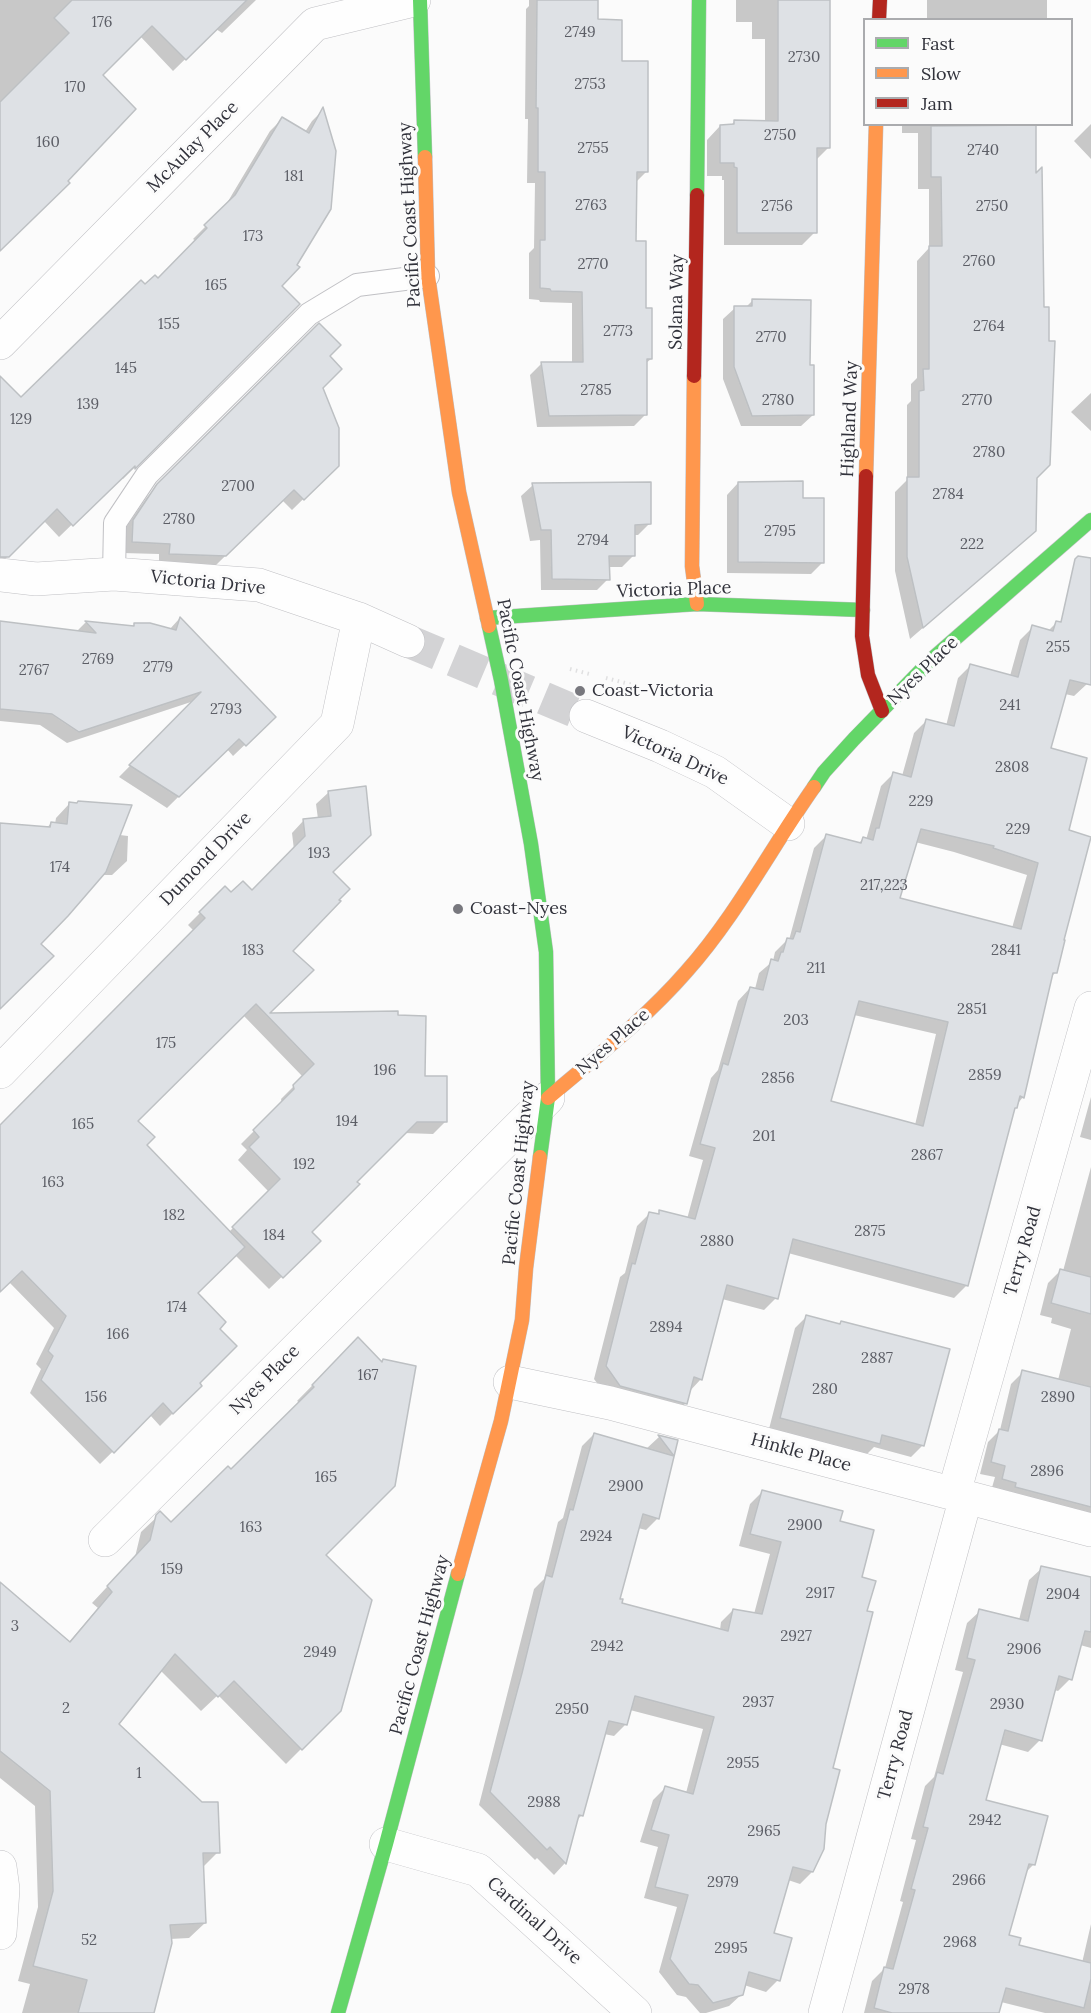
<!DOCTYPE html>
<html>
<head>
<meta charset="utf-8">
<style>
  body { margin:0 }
  #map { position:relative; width:1091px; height:2013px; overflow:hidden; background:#fbfbfb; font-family:Lora,serif }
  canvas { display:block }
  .legend { position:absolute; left:863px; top:18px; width:210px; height:108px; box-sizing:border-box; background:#fbfbfb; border:2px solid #aaabae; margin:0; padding:8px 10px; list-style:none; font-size:18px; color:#31323b }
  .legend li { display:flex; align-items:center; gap:12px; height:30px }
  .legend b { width:30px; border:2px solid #aaabae }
</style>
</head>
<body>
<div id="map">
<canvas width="1091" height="2013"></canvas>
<ul class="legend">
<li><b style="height:8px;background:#63d668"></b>Fast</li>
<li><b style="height:8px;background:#ff974d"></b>Slow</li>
<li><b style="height:8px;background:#b3261e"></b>Jam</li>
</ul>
</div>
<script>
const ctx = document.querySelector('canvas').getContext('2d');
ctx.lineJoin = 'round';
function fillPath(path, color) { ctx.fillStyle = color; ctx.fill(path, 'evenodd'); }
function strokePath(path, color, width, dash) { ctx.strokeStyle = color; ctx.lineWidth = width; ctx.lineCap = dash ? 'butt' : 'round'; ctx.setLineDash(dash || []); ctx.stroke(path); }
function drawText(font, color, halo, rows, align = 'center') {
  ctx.font = font + ' Lora,serif'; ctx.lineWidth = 6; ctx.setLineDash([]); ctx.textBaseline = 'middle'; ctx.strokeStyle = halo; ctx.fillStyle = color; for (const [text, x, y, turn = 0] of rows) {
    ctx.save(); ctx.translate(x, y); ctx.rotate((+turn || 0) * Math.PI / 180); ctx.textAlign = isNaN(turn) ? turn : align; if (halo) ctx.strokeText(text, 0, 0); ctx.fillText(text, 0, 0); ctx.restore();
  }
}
fillPath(new Path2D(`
  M 0,0 L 256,0 L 222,33 L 216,29 L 173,71 L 140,36 L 100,75 L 0,249 Z
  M 529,0 L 597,0 L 597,21 L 621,62 L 647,171 L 635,183 L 635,243 L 651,359 L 645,364 L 646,414 L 634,426 L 537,427 L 530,375 L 542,363 L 572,363 L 572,303 L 540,302 L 539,300 L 529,299 L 529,253 L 534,248 L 535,183 L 527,183 L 528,119 L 525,119 L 526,9 L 529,6 Z
  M 736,0 L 820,0 L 829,147 L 816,160 L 815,232 L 802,245 L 724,245 L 724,180 L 722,180 L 722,176 L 707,176 L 707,140 L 720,126 L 730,126 L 734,122 L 765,122 L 765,39 L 752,39 L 752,22 L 736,22 Z
  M 927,0 L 1047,0 L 1047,20 L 927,20 Z
  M 323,110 L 279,286 L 298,304 L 123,479 L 123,475 L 59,537 L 44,521 L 3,561 L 0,558 L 0,390 L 21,399 L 145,286 L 158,280 L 196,241 L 193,239 L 224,208 L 270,131 L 282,119 L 305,132 L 312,121 Z
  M 902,124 L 1024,124 L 1035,478 L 1035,531 L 910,639 L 895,571 L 895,492 L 907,480 L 907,405 L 911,401 L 911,384 L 917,378 L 917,261 L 929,248 L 929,189 L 918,189 L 918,133 L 902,133 Z
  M 1091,124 L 1091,159 L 1074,141 Z
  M 752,301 L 809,366 L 813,415 L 801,426 L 741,426 L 723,379 L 723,319 L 735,308 L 745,308 Z
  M 319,326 L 328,356 L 321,388 L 338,465 L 292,510 L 282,500 L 214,567 L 159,564 L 159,554 L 122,553 L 122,533 L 147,497 Z
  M 1091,393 L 1091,431 L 1071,412 Z
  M 738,483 L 801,499 L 822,563 L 811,574 L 727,573 L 727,495 Z
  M 533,485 L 649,524 L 638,535 L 633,535 L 633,556 L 622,567 L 608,567 L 608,579 L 597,590 L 541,590 L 540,540 L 530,541 L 521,496 Z
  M 1091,585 L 1091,685 L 1087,684 L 1074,696 L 1065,694 L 1049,749 L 1067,831 L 1055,973 L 1050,978 L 1023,1097 L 1012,1111 L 967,1285 L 954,1298 L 788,1253 L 776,1298 L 764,1310 L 722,1299 L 701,1379 L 689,1392 L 686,1403 L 673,1416 L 608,1398 L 594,1379 L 620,1277 L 625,1273 L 637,1226 L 649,1214 L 657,1215 L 660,1212 L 687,1219 L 703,1160 L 689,1156 L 711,1078 L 718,1070 L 738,1001 L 750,988 L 755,989 L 759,973 L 773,961 L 775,952 L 787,940 L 789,940 L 814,848 L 827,835 L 858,844 L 863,839 L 866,840 L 881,786 L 893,774 L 902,776 L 914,733 L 926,721 L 946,726 L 958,678 L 971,665 L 1010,676 L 1020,640 L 1033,627 L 1048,631 L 1056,623 L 1059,623 ZM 915,842 L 954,852 L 1027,875 L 1012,928 L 898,899 ZM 854,1015 L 936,1034 L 915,1125 L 829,1102 Z
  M 179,619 L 274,717 L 233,756 L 227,749 L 167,808 L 119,777 L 194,701 L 67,743 L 40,725 L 0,721 L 0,623 L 76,632 L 85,623 L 132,627 L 135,625 L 169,630 Z
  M 364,788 L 331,872 L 291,951 L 267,1014 L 424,1078 L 446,1121 L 433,1134 L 404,1133 L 355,1182 L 309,1232 L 319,1241 L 269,1289 L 235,1255 L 196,1293 L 218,1329 L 198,1383 L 200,1386 L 160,1426 L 150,1415 L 100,1464 L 30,1393 L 41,1369 L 36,1364 L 54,1328 L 9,1282 L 0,1290 L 0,1127 L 194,931 L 188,925 L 225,888 L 231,895 L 252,892 L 294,850 L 292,833 L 304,820 L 318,819 L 316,804 L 329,792 ZM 243,1015 L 303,1077 L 281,1099 L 282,1103 L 241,1144 L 247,1150 L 238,1160 L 269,1192 L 229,1232 L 145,1145 L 136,1121 Z
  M 70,803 L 120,835 L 128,836 L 127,861 L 112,875 L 102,875 L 39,944 L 0,1007 L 0,824 L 46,829 L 51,823 L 55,824 L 56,818 Z
  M 1091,1097 L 1091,1140 L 1080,1137 Z
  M 1091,1167 L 1091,1519 L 991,1491 L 995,1477 L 980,1474 L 988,1442 L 1000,1430 L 1011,1384 L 1023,1372 L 1058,1380 L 1071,1329 L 1051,1323 L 1052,1318 L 1040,1315 L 1048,1283 L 1060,1271 L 1063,1271 Z
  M 807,1316 L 839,1325 L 841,1322 L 923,1445 L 911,1457 L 874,1447 L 867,1454 L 769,1429 L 795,1328 Z
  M 358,1339 L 381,1363 L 383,1361 L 324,1555 L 339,1711 L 286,1764 L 218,1695 L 201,1711 L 160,1670 L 117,1724 L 218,1852 L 202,1868 L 205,1923 L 189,1938 L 170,1939 L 152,2013 L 22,2013 L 30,1984 L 18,1981 L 38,1907 L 35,1806 L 0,1778 L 0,1584 L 69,1642 L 98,1608 L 92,1603 L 135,1557 L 141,1532 L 160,1514 L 171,1524 L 231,1471 L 300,1403 L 297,1401 Z
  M 594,1434 L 646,1449 L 659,1437 L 676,1441 L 658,1518 L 646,1530 L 638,1528 L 619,1600 L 620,1604 L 720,1630 L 721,1622 L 733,1610 L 754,1614 L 770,1554 L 739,1546 L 750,1504 L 762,1492 L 838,1522 L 861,1578 L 865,1612 L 832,1769 L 812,1872 L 800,1884 L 788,1880 L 772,1934 L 778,1980 L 766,1992 L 744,1985 L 742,1994 L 729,2006 L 706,2013 L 700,2013 L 686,1997 L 677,1995 L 659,1972 L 677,1907 L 644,1898 L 658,1847 L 640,1842 L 653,1800 L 665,1788 L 686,1793 L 703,1729 L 630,1710 L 626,1724 L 614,1736 L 604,1734 L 582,1815 L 576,1821 L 565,1863 L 554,1875 L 537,1858 L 535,1860 L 479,1805 L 534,1589 L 544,1579 L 558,1522 L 563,1518 L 582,1446 Z
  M 1042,1568 L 1091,1579 L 1091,1648 L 1080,1645 L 1070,1679 L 1058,1691 L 1054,1690 L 1040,1740 L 1028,1752 L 999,1744 L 984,1801 L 1034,1864 L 1024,1874 L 1008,1936 L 1017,1946 L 1082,1963 L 1091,1924 L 1091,2013 L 1045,2013 L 1001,2002 L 998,2013 L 864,2013 L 872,1981 L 885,1968 L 903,1902 L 900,1901 L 916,1840 L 911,1839 L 925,1786 L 934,1777 L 963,1672 L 955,1670 L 967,1623 L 980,1611 L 1019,1620 L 1029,1580 Z`), '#0003');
const building = new Path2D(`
  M 72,0 L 247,0 L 186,60 L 152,26 L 103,75 L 136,109 L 68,181 L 70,183 L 0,251 L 0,102 L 69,33 L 54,18 Z
  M 537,0 L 598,0 L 598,19 L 622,20 L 622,61 L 648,61 L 648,172 L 637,172 L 636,241 L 646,241 L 646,308 L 652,308 L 652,359 L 647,359 L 647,415 L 549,416 L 541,362 L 583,362 L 582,292 L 551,291 L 550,289 L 540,288 L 540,240 L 545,240 L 545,172 L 538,172 L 538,108 L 536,108 Z
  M 778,0 L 830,0 L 830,148 L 817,148 L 817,233 L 737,233 L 737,168 L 734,167 L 734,163 L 720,163 L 720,125 L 734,124 L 734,120 L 778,121 Z
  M 323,107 L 336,151 L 331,209 L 297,265 L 300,267 L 282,286 L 300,304 L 135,469 L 135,466 L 73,526 L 57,509 L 9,557 L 0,557 L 0,376 L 21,397 L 141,280 L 145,284 L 155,275 L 158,278 L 207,228 L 204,225 L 235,195 L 282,117 L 309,133 Z
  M 1036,125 L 1036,173 L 1042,167 L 1044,307 L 1049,307 L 1049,341 L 1055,341 L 1050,465 L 1037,478 L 1036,531 L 923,628 L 907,557 L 907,477 L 919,477 L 919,391 L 924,390 L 923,369 L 929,369 L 929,246 L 942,246 L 941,177 L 931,177 L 931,126 Z
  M 752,299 L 811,300 L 810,365 L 814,365 L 814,415 L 752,416 L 734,367 L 734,306 L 752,306 Z
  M 319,323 L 341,345 L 330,356 L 342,369 L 323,388 L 339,428 L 339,466 L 304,500 L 294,490 L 226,556 L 169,554 L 170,544 L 132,542 L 133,520 L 157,484 Z
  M 803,481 L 803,498 L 824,498 L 824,563 L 738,562 L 738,482 Z
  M 651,482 L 651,524 L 635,525 L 635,556 L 609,556 L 610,580 L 552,579 L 551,530 L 541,530 L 532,483 Z
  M 1078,556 L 1091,558 L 1091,685 L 1070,680 L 1051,748 L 1087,758 L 1069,830 L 1091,837 L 1064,940 L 1065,940 L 1057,973 L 1053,973 L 1024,1098 L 1020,1096 L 1017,1108 L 1015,1108 L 968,1286 L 793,1239 L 778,1299 L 727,1285 L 702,1380 L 694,1377 L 687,1404 L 620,1386 L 606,1366 L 632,1263 L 635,1264 L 649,1212 L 659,1214 L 659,1210 L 695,1219 L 715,1148 L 700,1144 L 723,1063 L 728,1065 L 750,987 L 763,990 L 771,959 L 778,961 L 781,952 L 783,952 L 787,938 L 793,939 L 796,931 L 800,932 L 826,834 L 861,843 L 863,837 L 873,840 L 876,828 L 879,828 L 893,772 L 911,777 L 926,719 L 954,726 L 970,664 L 1018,677 L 1032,625 L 1053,631 L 1056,621 L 1061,622 L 1075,559 ZM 921,829 L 994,846 L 993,848 L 1038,863 L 1021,929 L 900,898 ZM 859,1001 L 948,1022 L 923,1126 L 831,1101 Z
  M 180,617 L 276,717 L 246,746 L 239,739 L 179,797 L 129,765 L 201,692 L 79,732 L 52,714 L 0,709 L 0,621 L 96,633 L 85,621 L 134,626 L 134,623 L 150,623 L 176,630 Z
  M 366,786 L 371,835 L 333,872 L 350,889 L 339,900 L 341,901 L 293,951 L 314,970 L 270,1013 L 398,1011 L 398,1015 L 426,1016 L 425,1076 L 447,1076 L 447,1122 L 417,1122 L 357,1182 L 360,1184 L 312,1232 L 321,1241 L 283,1278 L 232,1227 L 280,1179 L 249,1147 L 259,1137 L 253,1130 L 294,1089 L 293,1085 L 314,1064 L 256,1004 L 138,1121 L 155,1137 L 147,1145 L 245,1247 L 198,1293 L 226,1322 L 220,1329 L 237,1346 L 200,1383 L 202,1386 L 173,1414 L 163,1403 L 114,1453 L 41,1380 L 53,1356 L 48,1351 L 66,1316 L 22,1271 L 0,1292 L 0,1125 L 205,918 L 199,912 L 225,886 L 231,892 L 243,881 L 252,890 L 305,836 L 303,819 L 331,816 L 328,791 Z
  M 78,801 L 132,805 L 106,872 L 68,916 L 41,944 L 54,956 L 0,1009 L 0,823 L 50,827 L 51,822 L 67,824 L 69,802 L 77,803 Z
  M 1060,1269 L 1091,1277 L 1091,1314 L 1051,1303 Z
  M 806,1315 L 840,1324 L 841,1321 L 950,1349 L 924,1446 L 882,1435 L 880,1444 L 780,1418 Z
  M 358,1337 L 382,1362 L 383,1359 L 416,1366 L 395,1486 L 326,1555 L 372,1600 L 341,1711 L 302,1750 L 234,1681 L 218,1697 L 175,1654 L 119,1724 L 202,1802 L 218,1802 L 220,1853 L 203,1853 L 206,1923 L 170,1925 L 172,1943 L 154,2013 L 78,2013 L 87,1980 L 33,1966 L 53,1891 L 50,1791 L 0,1751 L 0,1582 L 70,1642 L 112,1592 L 107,1586 L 150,1540 L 156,1515 L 160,1511 L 171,1522 L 228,1466 L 231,1469 L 314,1387 L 312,1385 Z
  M 1022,1370 L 1091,1387 L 1091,1507 L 1015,1487 L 1016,1483 L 1002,1479 L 1005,1466 L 991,1462 L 999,1429 L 1008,1431 Z
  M 594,1433 L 674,1456 L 658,1435 L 678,1440 L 659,1519 L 643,1514 L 620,1599 L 623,1599 L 622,1603 L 728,1631 L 733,1609 L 762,1614 L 781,1542 L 750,1534 L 762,1490 L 843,1511 L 840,1521 L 874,1530 L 862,1577 L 876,1581 L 867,1611 L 873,1612 L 833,1768 L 840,1770 L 826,1824 L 824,1849 L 813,1872 L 793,1867 L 774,1933 L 792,1938 L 780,1981 L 749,1972 L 743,1995 L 713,2003 L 698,1985 L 689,1984 L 670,1959 L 688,1895 L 655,1887 L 669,1835 L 651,1830 L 665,1786 L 693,1794 L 714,1717 L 635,1696 L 627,1725 L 609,1721 L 583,1816 L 579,1815 L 566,1864 L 550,1847 L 547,1850 L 490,1792 L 522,1673 L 546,1575 L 552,1577 L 570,1509 L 573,1510 Z
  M 1041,1566 L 1091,1577 L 1091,1632 L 1085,1631 L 1072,1680 L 1059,1676 L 1042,1741 L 1005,1730 L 986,1800 L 1048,1816 L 1035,1865 L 1029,1864 L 1009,1935 L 1021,1938 L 1019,1945 L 1091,1963 L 1091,1979 L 1084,2008 L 1006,1988 L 999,2013 L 892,2013 L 874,2008 L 884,1967 L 893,1969 L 915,1890 L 911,1889 L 928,1828 L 923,1827 L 937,1772 L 943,1774 L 975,1660 L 967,1658 L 979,1609 L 1028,1621 Z`);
fillPath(building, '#dee1e5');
strokePath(building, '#bdc0c3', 1.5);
strokePath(new Path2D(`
  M 408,641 L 586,716`), '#d3d3d5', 33, [33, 16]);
const lane = new Path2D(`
  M 114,574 L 115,523 L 147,475 L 309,314 L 357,285 L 428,276`);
const street = new Path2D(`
  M 0,343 L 315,24 L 414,0
  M 0,575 L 36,579 L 114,574 L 259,585 L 359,619 L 408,641
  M 586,716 L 660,746 L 715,772 L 788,824
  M 0,1072 L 337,724 L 359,619
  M 510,1382 L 610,1403 L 1091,1530
  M 954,1493 L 1091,1008
  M 105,1540 L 548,1098
  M 386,1844 L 478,1870 L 635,2013
  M 0,1867 L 3,1889 L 0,1933
  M 825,2013 L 966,1497`);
const fast = new Path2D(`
  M 420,0 L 425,157
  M 697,195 L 699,0
  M 487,618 L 697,604 L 863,610
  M 489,626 L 501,680 L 531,844 L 546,952 L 548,1098 L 540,1157
  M 814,787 L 824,772 L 854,739 L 932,659 L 1091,520
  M 338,2013 L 386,1844 L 458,1574`);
const slow = new Path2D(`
  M 425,157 L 428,276 L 459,492 L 489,626
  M 694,376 L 692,566 L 697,604
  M 866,476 L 876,124
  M 548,1098 C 596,1057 645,1019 686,972 C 736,916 771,848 814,787
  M 458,1574 L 501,1421 L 522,1320 L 526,1268 L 540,1157`);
const jam = new Path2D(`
  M 879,20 L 880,0
  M 694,376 L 697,195
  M 866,476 L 862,636 L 868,675 L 882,711`);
strokePath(lane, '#c0c0c4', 24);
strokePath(street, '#c0c0c4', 34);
strokePath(fast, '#c0c0c4', 15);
strokePath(slow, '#c0c0c4', 15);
strokePath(jam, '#c0c0c4', 15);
strokePath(new Path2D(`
  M 570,669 L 593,675
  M 606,678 L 633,685`), '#e0e0e1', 4, [1.5, 4.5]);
strokePath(lane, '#fefefe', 22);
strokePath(street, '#fefefe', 33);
strokePath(fast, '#63d668', 14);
strokePath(slow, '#ff974d', 14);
strokePath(jam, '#b3261e', 14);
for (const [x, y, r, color] of [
  [580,691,6,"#78787e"],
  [458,909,6,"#78787e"]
]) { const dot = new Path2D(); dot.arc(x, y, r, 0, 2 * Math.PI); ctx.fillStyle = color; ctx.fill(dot); strokePath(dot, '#fbfbfb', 2); }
drawText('15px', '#5c5e66', null, [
  ["176",102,23],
  ["2749",580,33],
  ["2730",804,58],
  ["2753",590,85],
  ["170",75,88],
  ["2750",780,136],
  ["160",48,143],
  ["2755",593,149],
  ["2740",983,151],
  ["181",294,177],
  ["2763",591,206],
  ["2756",777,207],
  ["2750",992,207],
  ["173",253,237],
  ["2760",979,262],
  ["2770",593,265],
  ["165",216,286],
  ["155",169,325],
  ["2764",989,327],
  ["2773",618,332],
  ["2770",771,338],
  ["145",126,369],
  ["2785",596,391],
  ["2780",778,401],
  ["2770",977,401],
  ["139",88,405],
  ["129",21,420],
  ["2780",989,453],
  ["2700",238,487],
  ["2784",948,495],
  ["2780",179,520],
  ["2795",780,532],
  ["2794",593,541],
  ["222",972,545],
  ["255",1058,648],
  ["2769",98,660],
  ["2779",158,668],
  ["2767",34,671],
  ["241",1010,706],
  ["2793",226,710],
  ["2808",1012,768],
  ["229",921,802],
  ["229",1018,830],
  ["193",319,854],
  ["174",60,868],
  ["217,223",884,886],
  ["183",253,951],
  ["2841",1006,951],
  ["211",816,969],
  ["2851",972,1010],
  ["203",796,1021],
  ["175",166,1044],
  ["196",385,1071],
  ["2859",985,1076],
  ["2856",778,1079],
  ["194",347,1122],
  ["165",83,1125],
  ["201",764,1137],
  ["2867",927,1156],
  ["192",304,1165],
  ["163",53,1183],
  ["182",174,1216],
  ["2875",870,1232],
  ["184",274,1236],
  ["2880",717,1242],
  ["174",177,1308],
  ["2894",666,1328],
  ["166",118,1335],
  ["2887",877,1359],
  ["167",368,1376],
  ["280",825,1390],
  ["156",96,1398],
  ["2890",1058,1398],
  ["2896",1047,1472],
  ["165",326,1478],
  ["2900",626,1487],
  ["2900",805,1526],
  ["163",251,1528],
  ["2924",596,1537],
  ["159",172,1570],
  ["2917",820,1594],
  ["2904",1063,1595],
  ["3",15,1627],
  ["2927",796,1637],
  ["2942",607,1647],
  ["2906",1024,1650],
  ["2949",320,1653],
  ["2937",758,1703],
  ["2930",1007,1705],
  ["2",66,1709],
  ["2950",572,1710],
  ["2955",743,1764],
  ["1",139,1774],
  ["2988",544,1803],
  ["2942",985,1821],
  ["2965",764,1832],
  ["2966",969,1881],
  ["2979",723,1883],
  ["52",89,1941],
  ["2968",960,1943],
  ["2995",731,1949],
  ["2978",914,1990]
]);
drawText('18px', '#31323b', '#fbfbfb', [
  ["McAulay Place",193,147,-45],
  ["Pacific Coast Highway",410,215,-93],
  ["Solana Way",677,302,-89],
  ["Highland Way",850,419,-88],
  ["Victoria Drive",208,583,6],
  ["Victoria Place",674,590,-2],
  ["Nyes Place",923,671,-44],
  ["Pacific Coast Highway",520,690,79],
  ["Victoria Drive",675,756,25],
  ["Dumond Drive",206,859,-46],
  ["Nyes Place",613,1042,-41],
  ["Pacific Coast Highway",519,1173,-84],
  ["Terry Road",1023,1251,-74],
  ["Nyes Place",265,1380,-45],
  ["Hinkle Place",801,1453,15],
  ["Pacific Coast Highway",420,1645,-75],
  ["Terry Road",896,1755,-75],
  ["Cardinal Drive",534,1921,42]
]);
drawText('18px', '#31323b', '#fbfbfb', [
  ["Coast-Victoria",592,691],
  ["Coast-Nyes",470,909]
], 'left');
</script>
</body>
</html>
